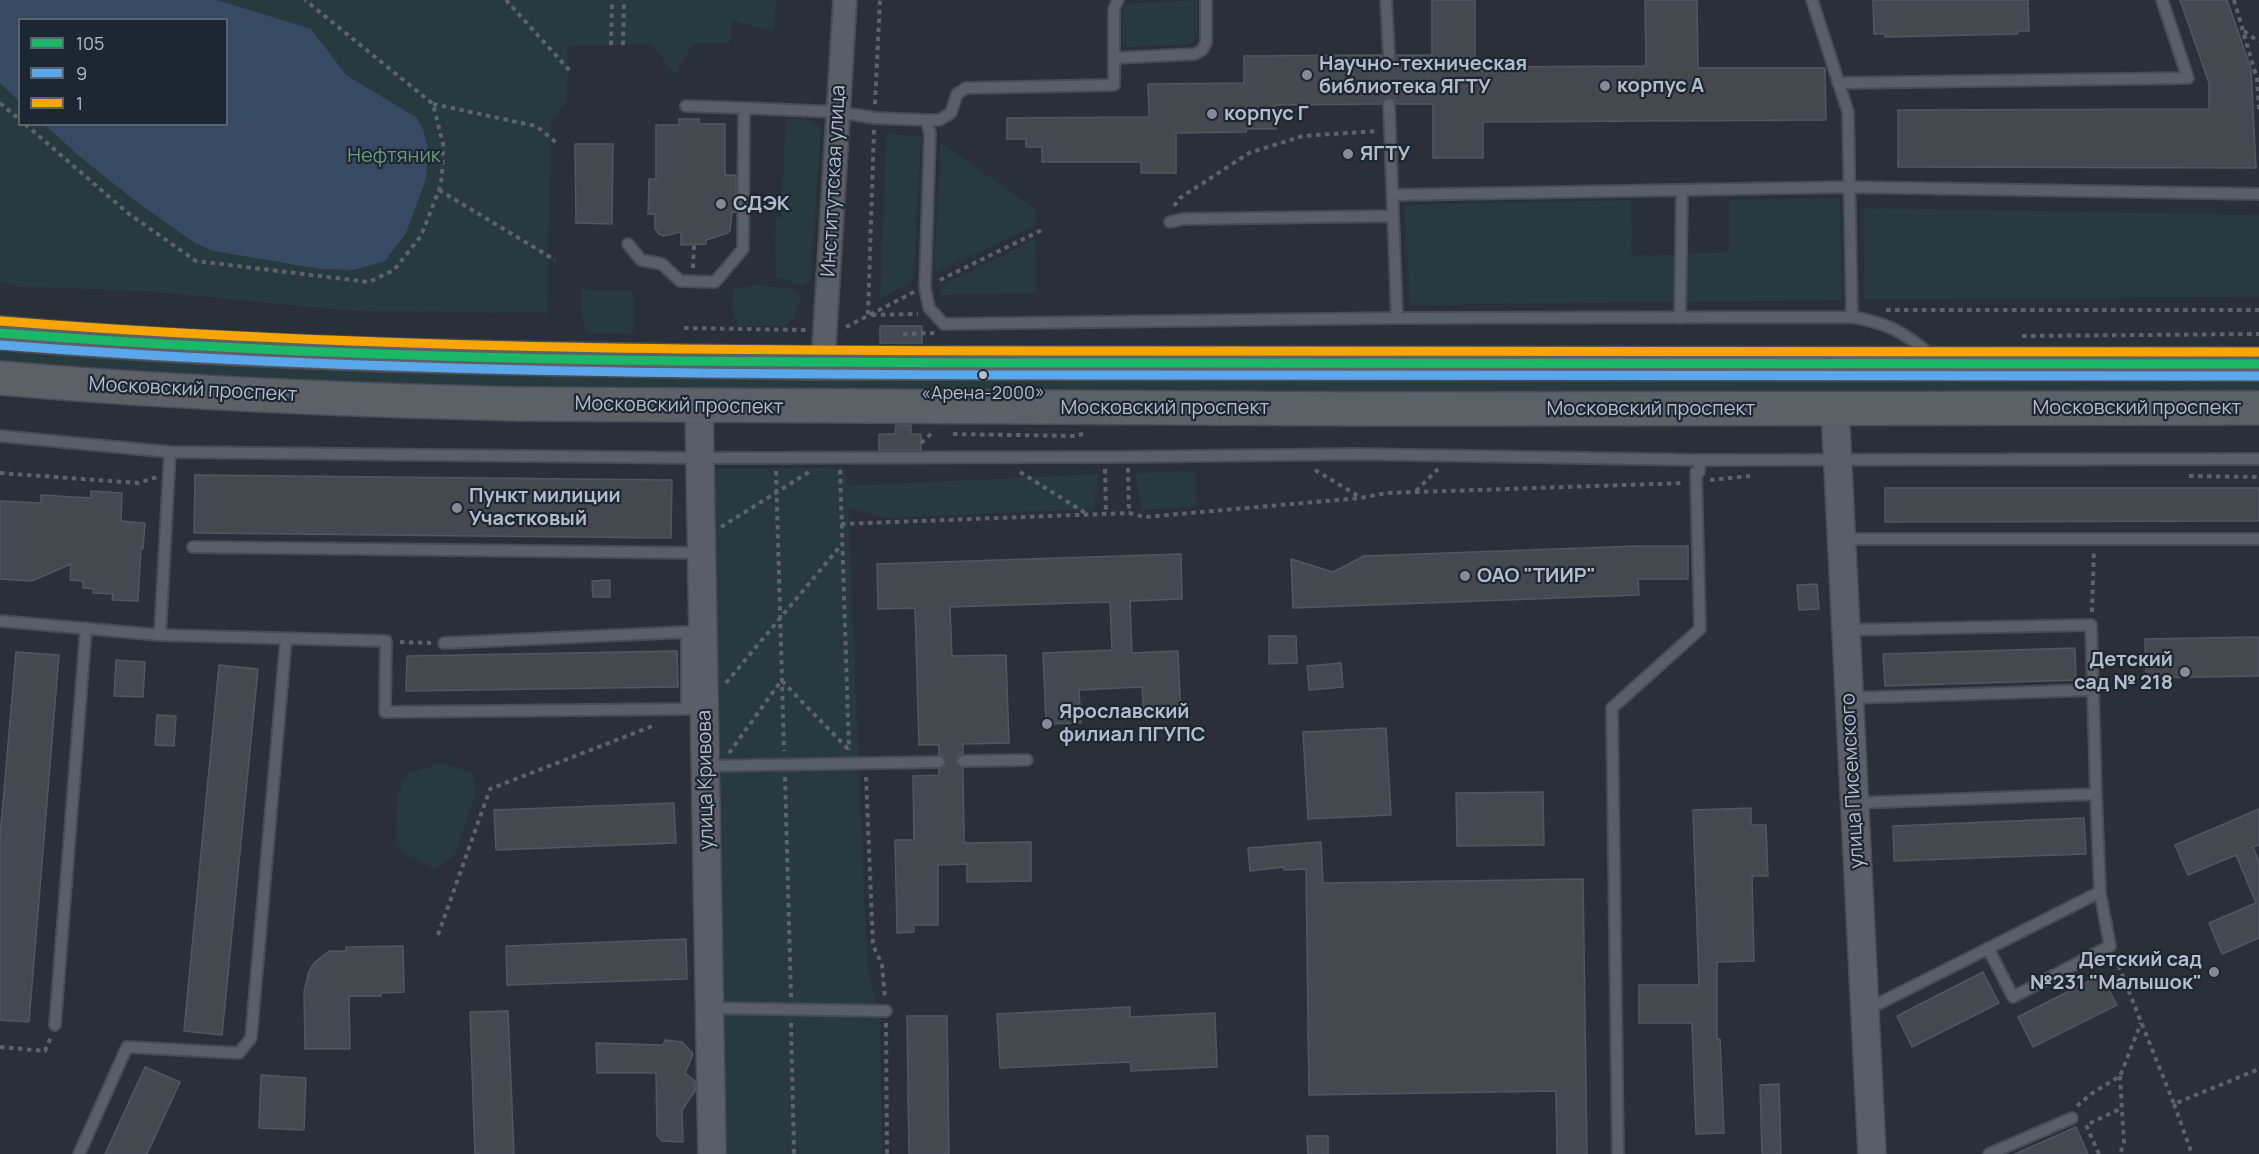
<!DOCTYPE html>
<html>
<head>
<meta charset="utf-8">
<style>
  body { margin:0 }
  #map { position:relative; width:2259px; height:1154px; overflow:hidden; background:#2a3038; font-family:Manrope,sans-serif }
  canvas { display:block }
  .legend { position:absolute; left:18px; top:18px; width:210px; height:108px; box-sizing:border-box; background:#1d2633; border:2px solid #59626f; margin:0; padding:8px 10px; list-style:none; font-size:18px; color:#b4bcc9 }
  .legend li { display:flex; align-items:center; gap:12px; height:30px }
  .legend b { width:30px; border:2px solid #59626f }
</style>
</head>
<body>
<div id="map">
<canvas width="2259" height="1154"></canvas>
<ul class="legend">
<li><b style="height:8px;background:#1ab867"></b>105</li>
<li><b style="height:8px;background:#5aa8eb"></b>9</li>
<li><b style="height:8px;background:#f7a600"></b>1</li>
</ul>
</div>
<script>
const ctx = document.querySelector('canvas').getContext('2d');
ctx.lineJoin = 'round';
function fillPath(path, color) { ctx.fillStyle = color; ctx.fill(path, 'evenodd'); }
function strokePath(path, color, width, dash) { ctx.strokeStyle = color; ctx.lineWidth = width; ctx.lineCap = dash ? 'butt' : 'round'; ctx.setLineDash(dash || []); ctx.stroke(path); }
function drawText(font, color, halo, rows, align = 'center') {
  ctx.font = font + ' Manrope,sans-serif'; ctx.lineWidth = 4.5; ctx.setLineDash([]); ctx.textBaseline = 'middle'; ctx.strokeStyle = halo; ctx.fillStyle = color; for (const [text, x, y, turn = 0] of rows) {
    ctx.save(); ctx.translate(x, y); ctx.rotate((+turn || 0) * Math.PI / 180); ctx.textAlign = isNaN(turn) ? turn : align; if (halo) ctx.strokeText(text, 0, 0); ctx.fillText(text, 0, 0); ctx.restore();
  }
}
fillPath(new Path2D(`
  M 0,0 L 776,0 L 773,31 L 732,21 L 730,43 L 693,43 L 675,75 L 652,44 L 568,46 L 567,101 L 551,121 L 547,313 L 352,311 L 144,291 L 19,287 L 0,281 ZM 20,20 L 226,20 L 226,124 L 20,124 Z
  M 1197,0 L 1197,33 L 1194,41 L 1188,44 L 1128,47 L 1123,43 L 1122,10 L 1126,4 Z
  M 804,118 L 821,127 L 810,282 L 801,286 L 775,276 L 776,218 L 781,217 L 786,119 Z
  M 887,133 L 921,137 L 913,280 L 880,299 Z
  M 941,143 L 1035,209 L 1036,225 L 934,273 Z
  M 1840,198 L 1842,300 L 1410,305 L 1404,205 L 1631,200 L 1632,256 L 1729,252 L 1729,200 Z
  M 1863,208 L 2259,215 L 2259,297 L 1864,299 Z
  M 1035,239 L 1036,293 L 939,295 L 940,286 Z
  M 755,285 L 788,288 L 801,296 L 793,319 L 785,326 L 738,326 L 732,307 L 734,289 Z
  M 581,290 L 633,291 L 633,334 L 589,333 L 583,325 Z
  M 0,351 L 394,372 L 518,376 L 847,380 L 2259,381 L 2259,391 L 861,392 L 518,387 L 394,384 L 119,370 L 0,361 Z
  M 846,467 L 847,486 L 1098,474 L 1094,509 L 886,518 L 848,508 L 867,963 L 880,1024 L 882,1154 L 727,1154 L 710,469 Z
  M 1196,471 L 1197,506 L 1142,510 L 1135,473 Z
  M 442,763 L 473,773 L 475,795 L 454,856 L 434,869 L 403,852 L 396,844 L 398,793 L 409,773 Z`), '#273a3e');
fillPath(new Path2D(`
  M 0,0 L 217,0 L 311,29 L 346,75 L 417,118 L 424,132 L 428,151 L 426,179 L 406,233 L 385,261 L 354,270 L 320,269 L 213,251 L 195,243 L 138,203 L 79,156 L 45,125 L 226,124 L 226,20 L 20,20 L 19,101 L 0,83 Z`), '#384963');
const building = new Path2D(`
  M 1432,0 L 1475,0 L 1475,67 L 1646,66 L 1645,0 L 1697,0 L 1698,68 L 1825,68 L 1826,120 L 1483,122 L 1483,158 L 1433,158 L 1433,104 L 1397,104 L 1395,100 L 1389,97 L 1385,98 L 1382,104 L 1275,105 L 1276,129 L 1246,129 L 1246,132 L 1176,133 L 1176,173 L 1141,173 L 1141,162 L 1042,162 L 1042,147 L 1026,147 L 1026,139 L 1007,139 L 1007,118 L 1149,117 L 1148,84 L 1244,83 L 1244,56 L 1382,55 L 1383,60 L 1389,62 L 1394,61 L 1396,55 L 1432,55 Z
  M 1873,0 L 2028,0 L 2029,31 L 2018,31 L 2018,34 L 1885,37 L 1885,34 L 1874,34 Z
  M 2180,0 L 2227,0 L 2251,69 L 2256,168 L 1898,167 L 1898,110 L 2209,109 L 2209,83 Z
  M 679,119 L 699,119 L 699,124 L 725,124 L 725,175 L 736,175 L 736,212 L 732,212 L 730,230 L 728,233 L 706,240 L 706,244 L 681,245 L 681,232 L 664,236 L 659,234 L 655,229 L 655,214 L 648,214 L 649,179 L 656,179 L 656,125 L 679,125 Z
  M 575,144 L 613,144 L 612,224 L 576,223 Z
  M 880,326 L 922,326 L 922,343 L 880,343 Z
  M 896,425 L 911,425 L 911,434 L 921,434 L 921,450 L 879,450 L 879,434 L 895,434 Z
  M 195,475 L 672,480 L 671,538 L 194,533 Z
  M 1885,488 L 2259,488 L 2259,521 L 1885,522 Z
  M 91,491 L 122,493 L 121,521 L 145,523 L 143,549 L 141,548 L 138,601 L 112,600 L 113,594 L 93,593 L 94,589 L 83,588 L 83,581 L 70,580 L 71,564 L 32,581 L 0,579 L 0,501 L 41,503 L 41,495 L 91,498 Z
  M 1637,546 L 1688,546 L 1688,579 L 1638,579 L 1639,595 L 1293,608 L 1291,559 L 1333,572 L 1364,556 Z
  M 1181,554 L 1182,599 L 1130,601 L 1132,653 L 1178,651 L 1181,717 L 1144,718 L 1142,687 L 1079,690 L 1081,723 L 1046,724 L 1043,653 L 1112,650 L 1110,602 L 950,607 L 952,656 L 1006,655 L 1009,743 L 963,744 L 963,753 L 959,755 L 956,761 L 957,765 L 963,768 L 964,843 L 1031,842 L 1031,881 L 967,882 L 967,864 L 938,865 L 938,925 L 914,925 L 914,932 L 897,933 L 895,840 L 914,840 L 913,776 L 939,775 L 939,769 L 945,766 L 946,761 L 943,756 L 939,755 L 939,745 L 919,745 L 915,608 L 878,609 L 877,564 Z
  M 610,580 L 610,597 L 593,597 L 592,581 Z
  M 1817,584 L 1819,609 L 1799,610 L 1797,585 Z
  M 1269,636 L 1296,636 L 1297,663 L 1269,664 Z
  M 2258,637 L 2258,676 L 2146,678 L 2145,639 Z
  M 2075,648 L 2076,680 L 1885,686 L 1883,654 Z
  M 677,651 L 678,687 L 406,691 L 407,656 Z
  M 16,652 L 59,655 L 29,1022 L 0,1020 L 0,837 Z
  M 116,660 L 145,662 L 143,697 L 114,696 Z
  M 1341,663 L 1343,687 L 1309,690 L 1307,666 Z
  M 219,665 L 258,669 L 222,1035 L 184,1031 Z
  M 157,715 L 176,716 L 174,746 L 155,745 Z
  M 1386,728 L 1391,815 L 1308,819 L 1303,732 Z
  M 1543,792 L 1544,845 L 1457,846 L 1456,793 Z
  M 674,803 L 676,843 L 496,850 L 494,810 Z
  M 1751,808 L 1751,825 L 1766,825 L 1768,876 L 1752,876 L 1754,961 L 1717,962 L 1717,1039 L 1720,1039 L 1724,1133 L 1696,1134 L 1692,1023 L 1639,1023 L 1639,985 L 1699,985 L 1693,810 Z
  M 2259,809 L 2259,845 L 2253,847 L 2259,862 L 2259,938 L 2222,954 L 2209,923 L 2256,903 L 2236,855 L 2188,875 L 2175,845 Z
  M 2084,818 L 2086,854 L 1894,861 L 1893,826 Z
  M 1321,842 L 1323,883 L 1583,879 L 1587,1154 L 1557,1154 L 1556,1091 L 1309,1095 L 1306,869 L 1284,870 L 1284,867 L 1250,871 L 1248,848 Z
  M 686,939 L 687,979 L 507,985 L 506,946 Z
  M 403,946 L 404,992 L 381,993 L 381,996 L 349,996 L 350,1049 L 305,1049 L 304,992 L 309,971 L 315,962 L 329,951 L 346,951 L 346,947 Z
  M 1983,972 L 1999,1003 L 1912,1047 L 1897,1016 Z
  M 2101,975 L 2117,1005 L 2033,1047 L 2018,1017 Z
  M 1130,1007 L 1130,1017 L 1215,1013 L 1217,1067 L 1131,1071 L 1130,1062 L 1000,1068 L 997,1014 Z
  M 508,1011 L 514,1154 L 475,1154 L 470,1012 Z
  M 907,1016 L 947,1016 L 949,1154 L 909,1154 Z
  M 665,1040 L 682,1042 L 693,1054 L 685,1073 L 695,1081 L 695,1091 L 682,1110 L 683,1142 L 662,1141 L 657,1135 L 656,1073 L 597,1073 L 596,1043 L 663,1045 Z
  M 145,1067 L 180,1082 L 147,1154 L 105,1154 Z
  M 261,1075 L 306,1078 L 304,1130 L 259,1128 Z
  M 1779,1084 L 1781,1154 L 1762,1154 L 1760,1085 Z
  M 2076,1127 L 2088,1154 L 2015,1154 Z
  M 1307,1136 L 1328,1136 L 1328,1154 L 1308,1154 Z`);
fillPath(building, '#444950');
strokePath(building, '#52575f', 1.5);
const service = new Path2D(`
  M 1386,0 L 1389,55
  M 1812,0 L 1848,112 L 1852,317
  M 1115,58 L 1195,54 L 1202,50 L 1206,43 L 1206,0
  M 1838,83 L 2188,78 L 2162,0
  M 1389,104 L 1397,318
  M 686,106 L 744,108
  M 926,120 L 939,120 L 951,113 L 957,94 L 966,88 L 1114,85 L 1114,9 L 1118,0
  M 1392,195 L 1849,187 L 2259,194
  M 1170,222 L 1183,219 L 1393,216
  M 628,244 L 641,260 L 662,264 L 680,281 L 715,282 L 743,249 L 744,108 L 838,112 L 875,118 L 926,120 L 930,133 L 925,287 L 929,308 L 944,324 L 1397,318 L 1852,317 C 1888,323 1903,332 1931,355
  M 1680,318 L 1682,190
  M 0,436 L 170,452 L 701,458 L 1116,457 L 1357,454 L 1700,460 L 2259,459
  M 1842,539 L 2259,539
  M 193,547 L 700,553
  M 0,621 L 160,635 L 170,452
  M 1846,630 L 2091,625 L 2093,690
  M 160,635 L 386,641 L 385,712 L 687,709
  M 444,643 L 687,632 L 687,709 L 693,709
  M 1851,698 L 2093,690 L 2096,794 L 1854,803
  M 963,761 L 1027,760
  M 706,766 L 939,762
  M 1988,948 L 2013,997 L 2110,946 L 2100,892
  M 711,1008 L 886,1011
  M 1868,1009 L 2100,892 L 2096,794
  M 55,1025 L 86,628
  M 79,1154 L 127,1047 L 239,1053 L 251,1038 L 286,639
  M 1618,1154 L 1612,708 L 1700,629 L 1696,472 L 1699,472 L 1700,460
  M 1989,1154 L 2072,1118`);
const minor = new Path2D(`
  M 823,363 L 845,0`);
const tertiary = new Path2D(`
  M 699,406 L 712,1154
  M 1835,408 L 1872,1154`);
const primary = new Path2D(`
  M 0,333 C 274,357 548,359 823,363 L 2259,364
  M 0,378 C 172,393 345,400 518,404 L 1372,409 L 2259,408`);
strokePath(service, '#484c53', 14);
strokePath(minor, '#484c53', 26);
strokePath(tertiary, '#484c53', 30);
strokePath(primary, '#484c55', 36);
strokePath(new Path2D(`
  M 506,0 L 571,72
  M 2234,0 L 2257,79 L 2259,109
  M 2244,31 L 2259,42
  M 611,45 L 612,0
  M 623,45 L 624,0
  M 0,103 L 20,120
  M 433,104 L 536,126 L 558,144
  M 875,104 L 880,0
  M 25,124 L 129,214 L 196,261 L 369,282 L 394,270 L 421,236 L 439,190 L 442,177 L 443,144 L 433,104 L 305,0
  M 874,130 L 868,315 L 918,314
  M 439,190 L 555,260
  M 1174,206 L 1180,198 L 1249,153 L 1303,136 L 1377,131
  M 693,268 L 694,245
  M 940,280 L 1044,229
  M 1886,310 L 2259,310
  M 846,327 L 914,292
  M 684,328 L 806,330
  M 903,334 L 935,333
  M 2022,336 L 2259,334
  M 953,434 L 1075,436 L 1083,434
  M 921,443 L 933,432
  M 1128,468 L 1129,513
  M 1105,469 L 1106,514
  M 840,470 L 849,750
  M 1315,470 L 1360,497
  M 776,471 L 784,751
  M 1020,472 L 1087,514
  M 0,473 L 138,483 L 157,477
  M 2189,476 L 2259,477
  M 1710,480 L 1750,476
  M 1416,491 L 1438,469
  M 841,524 L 1129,513 L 1145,517 L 1360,498 L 1387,493 L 1684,483
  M 721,527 L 809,472
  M 2092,612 L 2094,550
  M 400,642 L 431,643
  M 782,681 L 848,749
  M 726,683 L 842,544
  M 729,753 L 781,681
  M 785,777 L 791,997
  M 866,777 L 873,945 L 882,965 L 885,998
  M 438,935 L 490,789 L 655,725
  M 2115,957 L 2174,1104 L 2259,1069
  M 791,1023 L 794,1154
  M 886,1023 L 887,1154
  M 0,1047 L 45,1051 L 51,1037
  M 2120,1076 L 2124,1143 L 2120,1154
  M 2174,1104 L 2192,1154
  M 2077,1106 L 2091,1094 L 2120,1076 L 2141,1023
  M 2099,1154 L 2086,1125 L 2122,1108`), '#5d636a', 4, [4.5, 4.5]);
strokePath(service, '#5a5e66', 10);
strokePath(minor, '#5a5e66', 22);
strokePath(tertiary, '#5a5e66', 27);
strokePath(primary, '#5c6168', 33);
strokePath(new Path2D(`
  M 0,333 C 381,363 764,363 1146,363 C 1517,363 1888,364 2259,364`), '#1ab867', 9);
strokePath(new Path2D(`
  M 0,345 C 378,374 756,375 1135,375 C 1510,375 1884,376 2259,376`), '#5aa8eb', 9);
strokePath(new Path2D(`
  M 1,321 C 382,351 764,351 1147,351 C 1517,351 1888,352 2259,352`), '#f7a600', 9);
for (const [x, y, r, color] of [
  [1307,75,6,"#848b96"],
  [1605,86,6,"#848b96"],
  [1212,114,6,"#848b96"],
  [1348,154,6,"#848b96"],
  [721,204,6,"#848b96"],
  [983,375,5,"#b4bcc9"],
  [457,508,6,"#848b96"],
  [1465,576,6,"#848b96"],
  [2185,672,6,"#848b96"],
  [1047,724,6,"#848b96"],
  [2214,972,6,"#848b96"]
]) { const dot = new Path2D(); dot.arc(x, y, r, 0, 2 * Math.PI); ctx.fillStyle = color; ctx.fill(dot); strokePath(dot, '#1d2633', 2); }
drawText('18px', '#b4bcc9', '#1d2633', [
  ["«Арена-2000»",983,394]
]);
drawText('bold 20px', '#b4bcc9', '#1d2633', [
  ["Научно-техническая",1319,64],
  ["библиотека ЯГТУ",1319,87],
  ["корпус А",1617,86],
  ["корпус Г",1224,114],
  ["ЯГТУ",1360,154],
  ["СДЭК",733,204],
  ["Пункт милиции",469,496],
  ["Участковый",469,519],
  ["ОАО \"ТИИР\"",1477,576],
  ["Детский",2173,660,"right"],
  ["сад № 218",2173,683,"right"],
  ["Ярославский",1059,712],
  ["филиал ПГУПС",1059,735],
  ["Детский сад",2202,960,"right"],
  ["№231 \"Малышок\"",2202,983,"right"]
], 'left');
drawText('20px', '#6b9a76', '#1d2633', [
  ["Нефтяник",394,156]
]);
drawText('20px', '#b4bcc9', '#1d2633', [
  ["Институтская улица",834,181,-87],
  ["Московский проспект",193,390,3],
  ["Московский проспект",679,406,1],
  ["Московский проспект",1165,408],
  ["Московский проспект",2137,408],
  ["Московский проспект",1651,409],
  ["улица Кривова",706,780,-91],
  ["улица Писемского",1853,781,-93]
]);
</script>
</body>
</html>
